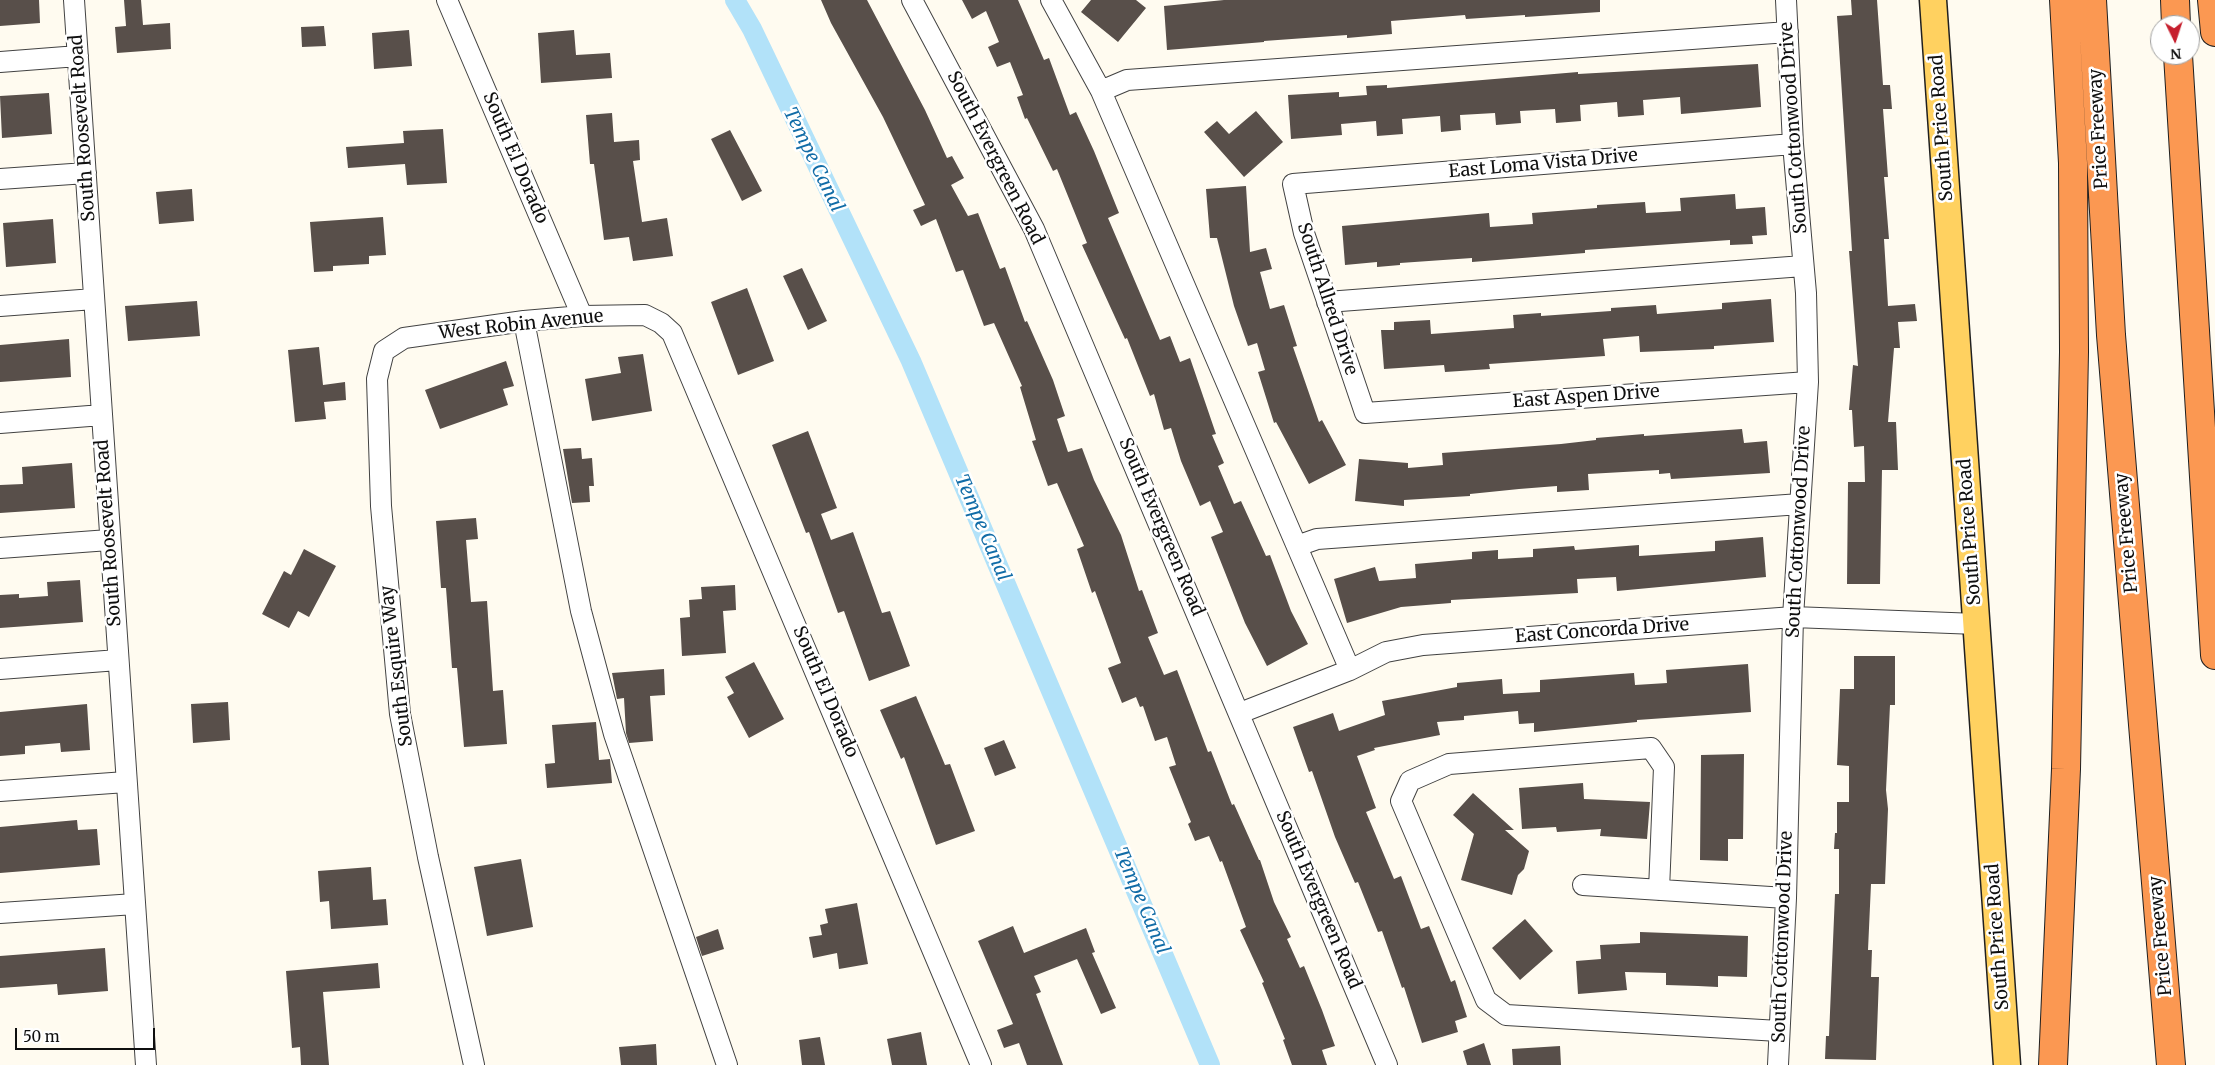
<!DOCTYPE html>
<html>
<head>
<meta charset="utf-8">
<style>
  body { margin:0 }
  #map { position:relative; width:2215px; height:1065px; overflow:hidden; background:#fffbf0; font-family:Merriweather,serif }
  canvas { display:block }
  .north { position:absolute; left:2150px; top:15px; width:50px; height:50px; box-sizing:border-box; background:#fff; border:1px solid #9f9f9f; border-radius:50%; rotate:176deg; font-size:14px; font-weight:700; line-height:20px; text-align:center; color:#0f0f0f }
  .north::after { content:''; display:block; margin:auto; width:18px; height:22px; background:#c61f2e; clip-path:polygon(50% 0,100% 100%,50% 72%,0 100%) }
  .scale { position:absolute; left:15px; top:1028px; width:140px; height:22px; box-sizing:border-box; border:2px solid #0f0f0f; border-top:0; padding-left:6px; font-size:15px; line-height:18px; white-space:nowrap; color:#0f0f0f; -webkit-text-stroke:4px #fff; paint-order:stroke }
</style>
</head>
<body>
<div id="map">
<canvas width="2215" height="1065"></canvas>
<div class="north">N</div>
<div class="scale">50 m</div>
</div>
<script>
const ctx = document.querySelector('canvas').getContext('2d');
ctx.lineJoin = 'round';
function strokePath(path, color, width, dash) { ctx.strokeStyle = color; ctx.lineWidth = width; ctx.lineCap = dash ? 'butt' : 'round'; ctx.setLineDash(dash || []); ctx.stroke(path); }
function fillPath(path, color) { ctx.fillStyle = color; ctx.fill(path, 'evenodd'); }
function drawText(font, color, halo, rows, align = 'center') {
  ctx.font = font + ' Merriweather,serif'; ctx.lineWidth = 5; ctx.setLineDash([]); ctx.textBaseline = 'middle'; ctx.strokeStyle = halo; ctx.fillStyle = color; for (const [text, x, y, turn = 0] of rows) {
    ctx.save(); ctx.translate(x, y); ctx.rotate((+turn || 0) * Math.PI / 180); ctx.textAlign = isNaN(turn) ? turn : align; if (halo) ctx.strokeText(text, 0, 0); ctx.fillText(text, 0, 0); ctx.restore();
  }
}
strokePath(new Path2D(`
  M 735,0 L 752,29 L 911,361 L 1210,1065`), '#b2e2f9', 20);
fillPath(new Path2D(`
  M 0,0 L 39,0 L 40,23 L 0,26 Z
  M 124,0 L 141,0 L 143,25 L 170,23 L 171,49 L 117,53 L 115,27 L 126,26 Z
  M 821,0 L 867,0 L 925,110 L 947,158 L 952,156 L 964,178 L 951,185 L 968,216 L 978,213 L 1000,269 L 1005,267 L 1025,322 L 1027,321 L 1053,380 L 1065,416 L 1057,419 L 1068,452 L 1082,448 L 1094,480 L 1121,535 L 1139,591 L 1142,590 L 1158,633 L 1148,637 L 1164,675 L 1177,670 L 1208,752 L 1211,751 L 1232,805 L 1234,804 L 1259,860 L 1260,860 L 1274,902 L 1291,937 L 1287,939 L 1300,968 L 1304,966 L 1322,1010 L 1335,1046 L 1322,1050 L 1327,1065 L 1292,1065 L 1283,1040 L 1285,1039 L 1262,983 L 1264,982 L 1240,930 L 1246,927 L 1222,861 L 1220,862 L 1209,836 L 1195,841 L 1188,824 L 1191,822 L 1169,767 L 1176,765 L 1167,737 L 1155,741 L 1143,706 L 1140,707 L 1136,697 L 1122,703 L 1108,668 L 1121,663 L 1095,591 L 1092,593 L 1077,549 L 1084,546 L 1057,483 L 1048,486 L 1032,441 L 1036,440 L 1020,387 L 1022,386 L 994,323 L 984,326 L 963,270 L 956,272 L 936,219 L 921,226 L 913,210 L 925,205 L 883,117 L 831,23 Z
  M 962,0 L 1018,0 L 1044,60 L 1049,58 L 1070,115 L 1076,112 L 1094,151 L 1119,213 L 1108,218 L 1160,340 L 1170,336 L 1180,362 L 1190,358 L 1216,434 L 1212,435 L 1224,463 L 1218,466 L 1234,504 L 1241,501 L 1266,556 L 1270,555 L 1291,611 L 1308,644 L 1267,666 L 1245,623 L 1211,537 L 1223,532 L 1210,501 L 1200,506 L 1181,461 L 1171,428 L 1164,430 L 1154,394 L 1150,396 L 1127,338 L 1125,339 L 1082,245 L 1087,243 L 1057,169 L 1053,171 L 1027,118 L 1025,119 L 1017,97 L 1023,95 L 1010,62 L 997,67 L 988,47 L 999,42 L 986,11 L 972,19 Z
  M 1091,0 L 1136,0 L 1146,8 L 1118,42 L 1081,12 Z
  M 1224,0 L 1600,0 L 1600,12 L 1525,17 L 1525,15 L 1466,19 L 1465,15 L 1391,21 L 1392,34 L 1347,38 L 1347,35 L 1264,41 L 1264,42 L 1167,50 L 1164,6 Z
  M 1851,0 L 1877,0 L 1883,85 L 1890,85 L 1892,109 L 1883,109 L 1888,177 L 1884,177 L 1889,239 L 1884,239 L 1888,306 L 1915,304 L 1917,321 L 1898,322 L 1900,348 L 1894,348 L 1888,422 L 1896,422 L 1898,470 L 1882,470 L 1880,584 L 1847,584 L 1848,482 L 1865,482 L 1864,446 L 1854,447 L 1852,410 L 1849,410 L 1853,365 L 1858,366 L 1849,251 L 1852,251 L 1837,16 L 1852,15 Z
  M 324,26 L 326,46 L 302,47 L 301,27 Z
  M 409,30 L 412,66 L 374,69 L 372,33 Z
  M 574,30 L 576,55 L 610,53 L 612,78 L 541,83 L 538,33 Z
  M 1758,64 L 1761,107 L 1681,114 L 1680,97 L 1643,100 L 1644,115 L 1618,117 L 1617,102 L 1580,105 L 1581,121 L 1556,123 L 1555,109 L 1520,111 L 1521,123 L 1496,125 L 1495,113 L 1460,115 L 1461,130 L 1441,132 L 1440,116 L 1402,119 L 1403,134 L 1377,136 L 1376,121 L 1341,124 L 1342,135 L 1291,139 L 1288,95 L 1339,92 L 1339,97 L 1367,95 L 1366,86 L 1387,85 L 1387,88 L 1578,72 L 1578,74 Z
  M 49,93 L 52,134 L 2,138 L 0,96 Z
  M 1256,111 L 1283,142 L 1244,177 L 1204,132 L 1217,121 L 1229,134 Z
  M 612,113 L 614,142 L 639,140 L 640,160 L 633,161 L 642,222 L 667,218 L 673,256 L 633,261 L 629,237 L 604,240 L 594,164 L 590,164 L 586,115 Z
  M 443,129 L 447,183 L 407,185 L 405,164 L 348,168 L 346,147 L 404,143 L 403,131 Z
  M 730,130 L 762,191 L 742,201 L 711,139 Z
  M 1246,186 L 1250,252 L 1266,248 L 1272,269 L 1260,272 L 1270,309 L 1284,305 L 1297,346 L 1293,347 L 1319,422 L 1322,420 L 1346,465 L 1309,484 L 1276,422 L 1274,423 L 1258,372 L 1265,370 L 1257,343 L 1248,346 L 1234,306 L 1217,238 L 1210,238 L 1206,189 Z
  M 192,189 L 194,221 L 159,224 L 156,192 Z
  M 1735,194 L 1736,209 L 1765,207 L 1767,235 L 1752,236 L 1753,244 L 1730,245 L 1730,240 L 1585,250 L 1585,253 L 1472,262 L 1472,258 L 1400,263 L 1400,265 L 1377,267 L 1377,262 L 1345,265 L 1342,226 L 1489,213 L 1490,227 L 1533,224 L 1532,213 L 1597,208 L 1597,205 L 1645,202 L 1646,213 L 1681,211 L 1680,198 Z
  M 383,217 L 386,255 L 369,256 L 369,264 L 333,266 L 333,271 L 314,272 L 310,222 Z
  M 53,219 L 56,263 L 6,267 L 3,223 Z
  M 802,268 L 827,321 L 808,330 L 783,276 Z
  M 747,288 L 774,361 L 738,375 L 711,302 Z
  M 1771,299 L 1774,342 L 1714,346 L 1714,349 L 1640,352 L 1639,336 L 1603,339 L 1605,356 L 1489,364 L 1490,369 L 1445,372 L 1444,365 L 1384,369 L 1381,330 L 1394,330 L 1394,322 L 1430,320 L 1431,334 L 1514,328 L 1513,315 L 1541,313 L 1541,316 L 1611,311 L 1611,308 L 1656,305 L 1657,314 L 1722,309 L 1722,303 Z
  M 197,301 L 200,336 L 128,341 L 125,306 Z
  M 69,339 L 71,377 L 0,382 L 0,345 Z
  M 319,347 L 323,385 L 345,382 L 346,400 L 324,402 L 326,419 L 295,422 L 288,350 Z
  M 643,354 L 652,411 L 592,421 L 585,379 L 621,373 L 618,357 Z
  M 506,361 L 514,386 L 503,389 L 508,405 L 440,429 L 425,390 Z
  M 1742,429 L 1744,443 L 1767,441 L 1770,473 L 1671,479 L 1670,473 L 1659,474 L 1659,470 L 1588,474 L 1589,490 L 1557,492 L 1557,486 L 1519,489 L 1470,494 L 1470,496 L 1404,500 L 1404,506 L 1355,501 L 1359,459 L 1408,463 L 1408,468 L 1443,465 L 1442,453 L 1561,444 L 1596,440 L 1596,438 L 1644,434 L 1644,436 Z
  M 808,431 L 837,508 L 821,514 L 831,540 L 853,532 L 882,613 L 890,611 L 910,666 L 869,681 L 844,611 L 838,613 L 809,532 L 806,533 L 772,445 Z
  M 581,448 L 582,459 L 592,458 L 594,486 L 589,486 L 590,502 L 572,503 L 563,449 Z
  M 72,463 L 75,508 L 0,513 L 0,485 L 23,484 L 22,467 Z
  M 476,518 L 478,539 L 466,540 L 471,602 L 487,601 L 493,691 L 503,690 L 507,744 L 464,747 L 457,668 L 452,668 L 446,588 L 441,588 L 436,521 Z
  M 1763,537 L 1766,577 L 1617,591 L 1616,577 L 1577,579 L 1578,593 L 1451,600 L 1451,603 L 1401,607 L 1347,623 L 1334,579 L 1375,567 L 1379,581 L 1416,578 L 1415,564 L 1472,559 L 1472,552 L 1498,550 L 1498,559 L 1533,557 L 1533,549 L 1574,546 L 1575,550 L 1639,545 L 1639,556 L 1715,551 L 1715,541 Z
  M 304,549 L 336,566 L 309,617 L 298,611 L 289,628 L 262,614 L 284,571 L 291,575 Z
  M 80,580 L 83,622 L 0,628 L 0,595 L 19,594 L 19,598 L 48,596 L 47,582 Z
  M 735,585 L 736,610 L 723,611 L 726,653 L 682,656 L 680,618 L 690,617 L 689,600 L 702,599 L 701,587 Z
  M 1854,656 L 1895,656 L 1895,705 L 1890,705 L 1886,790 L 1888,809 L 1885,884 L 1871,884 L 1868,950 L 1872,950 L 1871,977 L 1879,977 L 1876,1060 L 1825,1059 L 1826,1036 L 1829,1036 L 1835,894 L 1839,894 L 1839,849 L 1834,849 L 1835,833 L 1837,833 L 1837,802 L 1849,802 L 1849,766 L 1837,765 L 1840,689 L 1854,689 Z
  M 754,662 L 784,719 L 749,738 L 727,697 L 734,693 L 725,677 Z
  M 1748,664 L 1751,712 L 1637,720 L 1637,722 L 1534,732 L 1534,723 L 1519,724 L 1518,711 L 1464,716 L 1464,720 L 1437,722 L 1440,735 L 1374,748 L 1375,750 L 1357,756 L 1376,808 L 1366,812 L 1394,879 L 1401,876 L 1421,929 L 1429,926 L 1451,982 L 1455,980 L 1467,1017 L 1455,1021 L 1458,1032 L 1422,1043 L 1404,987 L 1402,988 L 1382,931 L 1378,932 L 1358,882 L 1355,883 L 1335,837 L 1312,771 L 1309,772 L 1293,727 L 1333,713 L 1339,731 L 1385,715 L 1382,701 L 1457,687 L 1457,683 L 1502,679 L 1503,694 L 1540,692 L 1540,680 L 1634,673 L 1635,685 L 1667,683 L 1666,670 Z
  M 664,669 L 665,695 L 650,696 L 653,741 L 629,743 L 626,733 L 624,698 L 617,699 L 612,673 Z
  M 916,696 L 945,765 L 950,764 L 975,831 L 936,845 L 904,757 L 901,759 L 880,710 Z
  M 228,702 L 230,740 L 193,743 L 191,704 Z
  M 87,704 L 90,750 L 61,752 L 60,743 L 25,746 L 25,754 L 0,756 L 0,712 Z
  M 596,722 L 599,760 L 610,759 L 612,783 L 547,788 L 545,764 L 555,763 L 552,725 Z
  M 1004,740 L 1016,768 L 995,776 L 984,748 Z
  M 1744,754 L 1743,839 L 1728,839 L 1728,861 L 1700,860 L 1701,755 Z
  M 1583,783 L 1584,799 L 1650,802 L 1647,839 L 1600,836 L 1601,829 L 1557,832 L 1556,827 L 1522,829 L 1519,788 Z
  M 1473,793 L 1514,830 L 1505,830 L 1529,851 L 1524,869 L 1518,875 L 1512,895 L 1461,880 L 1474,834 L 1453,815 Z
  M 77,820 L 78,830 L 97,829 L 100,865 L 0,873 L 0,827 Z
  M 521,859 L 533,927 L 487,936 L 474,867 Z
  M 371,867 L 373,900 L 386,899 L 388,925 L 331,929 L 329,901 L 320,902 L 318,871 Z
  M 857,903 L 868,964 L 839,969 L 837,953 L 813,958 L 809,937 L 822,935 L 820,925 L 828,923 L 825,909 Z
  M 1525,919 L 1553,951 L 1520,980 L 1492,948 Z
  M 1013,926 L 1024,953 L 1086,928 L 1095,952 L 1092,953 L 1116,1008 L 1101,1014 L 1077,959 L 1034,976 L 1041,992 L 1036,994 L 1063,1065 L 1027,1065 L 1019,1043 L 1004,1048 L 997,1030 L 1013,1024 L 978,941 Z
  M 718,929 L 724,949 L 702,956 L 696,937 Z
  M 1640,932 L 1748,936 L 1747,977 L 1718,976 L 1718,987 L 1698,986 L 1666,985 L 1666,973 L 1625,972 L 1627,990 L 1578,994 L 1576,961 L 1601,959 L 1600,945 L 1640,943 Z
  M 105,948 L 108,991 L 58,995 L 57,984 L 0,988 L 0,956 Z
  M 378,963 L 380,988 L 323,992 L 329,1065 L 301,1065 L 300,1047 L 292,1048 L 286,971 Z
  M 921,1032 L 927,1065 L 892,1065 L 887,1039 Z
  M 820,1037 L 825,1065 L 802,1065 L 799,1040 Z
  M 1484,1043 L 1491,1065 L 1467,1065 L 1463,1051 Z
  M 656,1044 L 657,1065 L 621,1065 L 619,1047 Z
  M 1560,1046 L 1561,1065 L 1513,1065 L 1512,1049 Z`), '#584f4a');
const minor = new Path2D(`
  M 74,0 L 146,1065
  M 447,0 L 582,316
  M 912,0 L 1034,229 L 1387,1065
  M 1051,0 L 1101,91 L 1350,670
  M 0,62 L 78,56
  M 1101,91 L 1127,80 L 1788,32
  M 1793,144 L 1293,184 L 1304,233 L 1365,413 L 1808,382
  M 0,179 L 86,173
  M 1327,302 L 1803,266
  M 0,306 L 94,299
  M 524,321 L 581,611 L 614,734 L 727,1065
  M 0,423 L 102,415
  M 1297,546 L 1317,539 L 1800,504
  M 0,548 L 109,540
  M 0,669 L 118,660
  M 1240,713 L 1350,670 L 1386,652 L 1423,645 L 1793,617 L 1977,624
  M 0,791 L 126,782
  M 1583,885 L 1786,898
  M 1659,890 L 1664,767 L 1651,748 L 1449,764 L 1410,781 L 1401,801 L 1486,1000 L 1506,1015 L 1779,1031
  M 0,913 L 135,904
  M 474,1065 L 428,857 L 400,714 L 381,506 L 377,379 L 384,351 L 404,338 L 524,321 L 582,316 L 645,315 L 661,323 L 672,333 L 981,1065
  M 1778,1065 L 1786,898 L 1793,617 L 1808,382 L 1806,293 L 1793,144 L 1786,0`);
const major = new Path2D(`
  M 1933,0 L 2007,1065`);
const highway = new Path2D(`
  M 2092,0 L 2111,335 L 2171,1065
  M 2175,0 L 2176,25
  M 2212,0 L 2215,32
  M 2178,55 L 2215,655
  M 2053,1065 L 2066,769 L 2074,352 L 2073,163 L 2064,0`);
strokePath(minor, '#424242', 22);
strokePath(major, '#202020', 29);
strokePath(highway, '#202020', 30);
strokePath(minor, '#fff', 20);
strokePath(major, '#ffd160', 26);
strokePath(highway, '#fb9852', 28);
drawText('18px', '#0f0f0f', '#fff', [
  ["South Roosevelt Road",83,128,-94],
  ["South Cottonwood Drive",1794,128,-94],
  ["South Price Road",1942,128,-94],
  ["Price Freeway",2099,129,-93],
  ["South El Dorado",515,158,67],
  ["South Evergreen Road",995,158,63],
  ["East Loma Vista Drive",1543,164,-5],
  ["South Allred Drive",1327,299,72],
  ["West Robin Avenue",521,325,-6],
  ["East Aspen Drive",1586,397,-4],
  ["South Evergreen Road",1161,527,67],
  ["South Cottonwood Drive",1799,532,-87],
  ["South Price Road",1970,532,-94],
  ["South Roosevelt Road",109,533,-94],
  ["Price Freeway",2127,533,-95],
  ["East Concorda Drive",1602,631,-4],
  ["South Esquire Way",397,666,-97],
  ["South El Dorado",825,692,67],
  ["South Evergreen Road",1318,900,67],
  ["Price Freeway",2161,936,-95],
  ["South Cottonwood Drive",1783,937,-88],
  ["South Price Road",1998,937,-94]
]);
drawText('italic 19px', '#116ca7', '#fff', [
  ["Tempe Canal",813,160,64],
  ["Tempe Canal",982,528,67],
  ["Tempe Canal",1141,901,67]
]);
</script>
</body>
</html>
